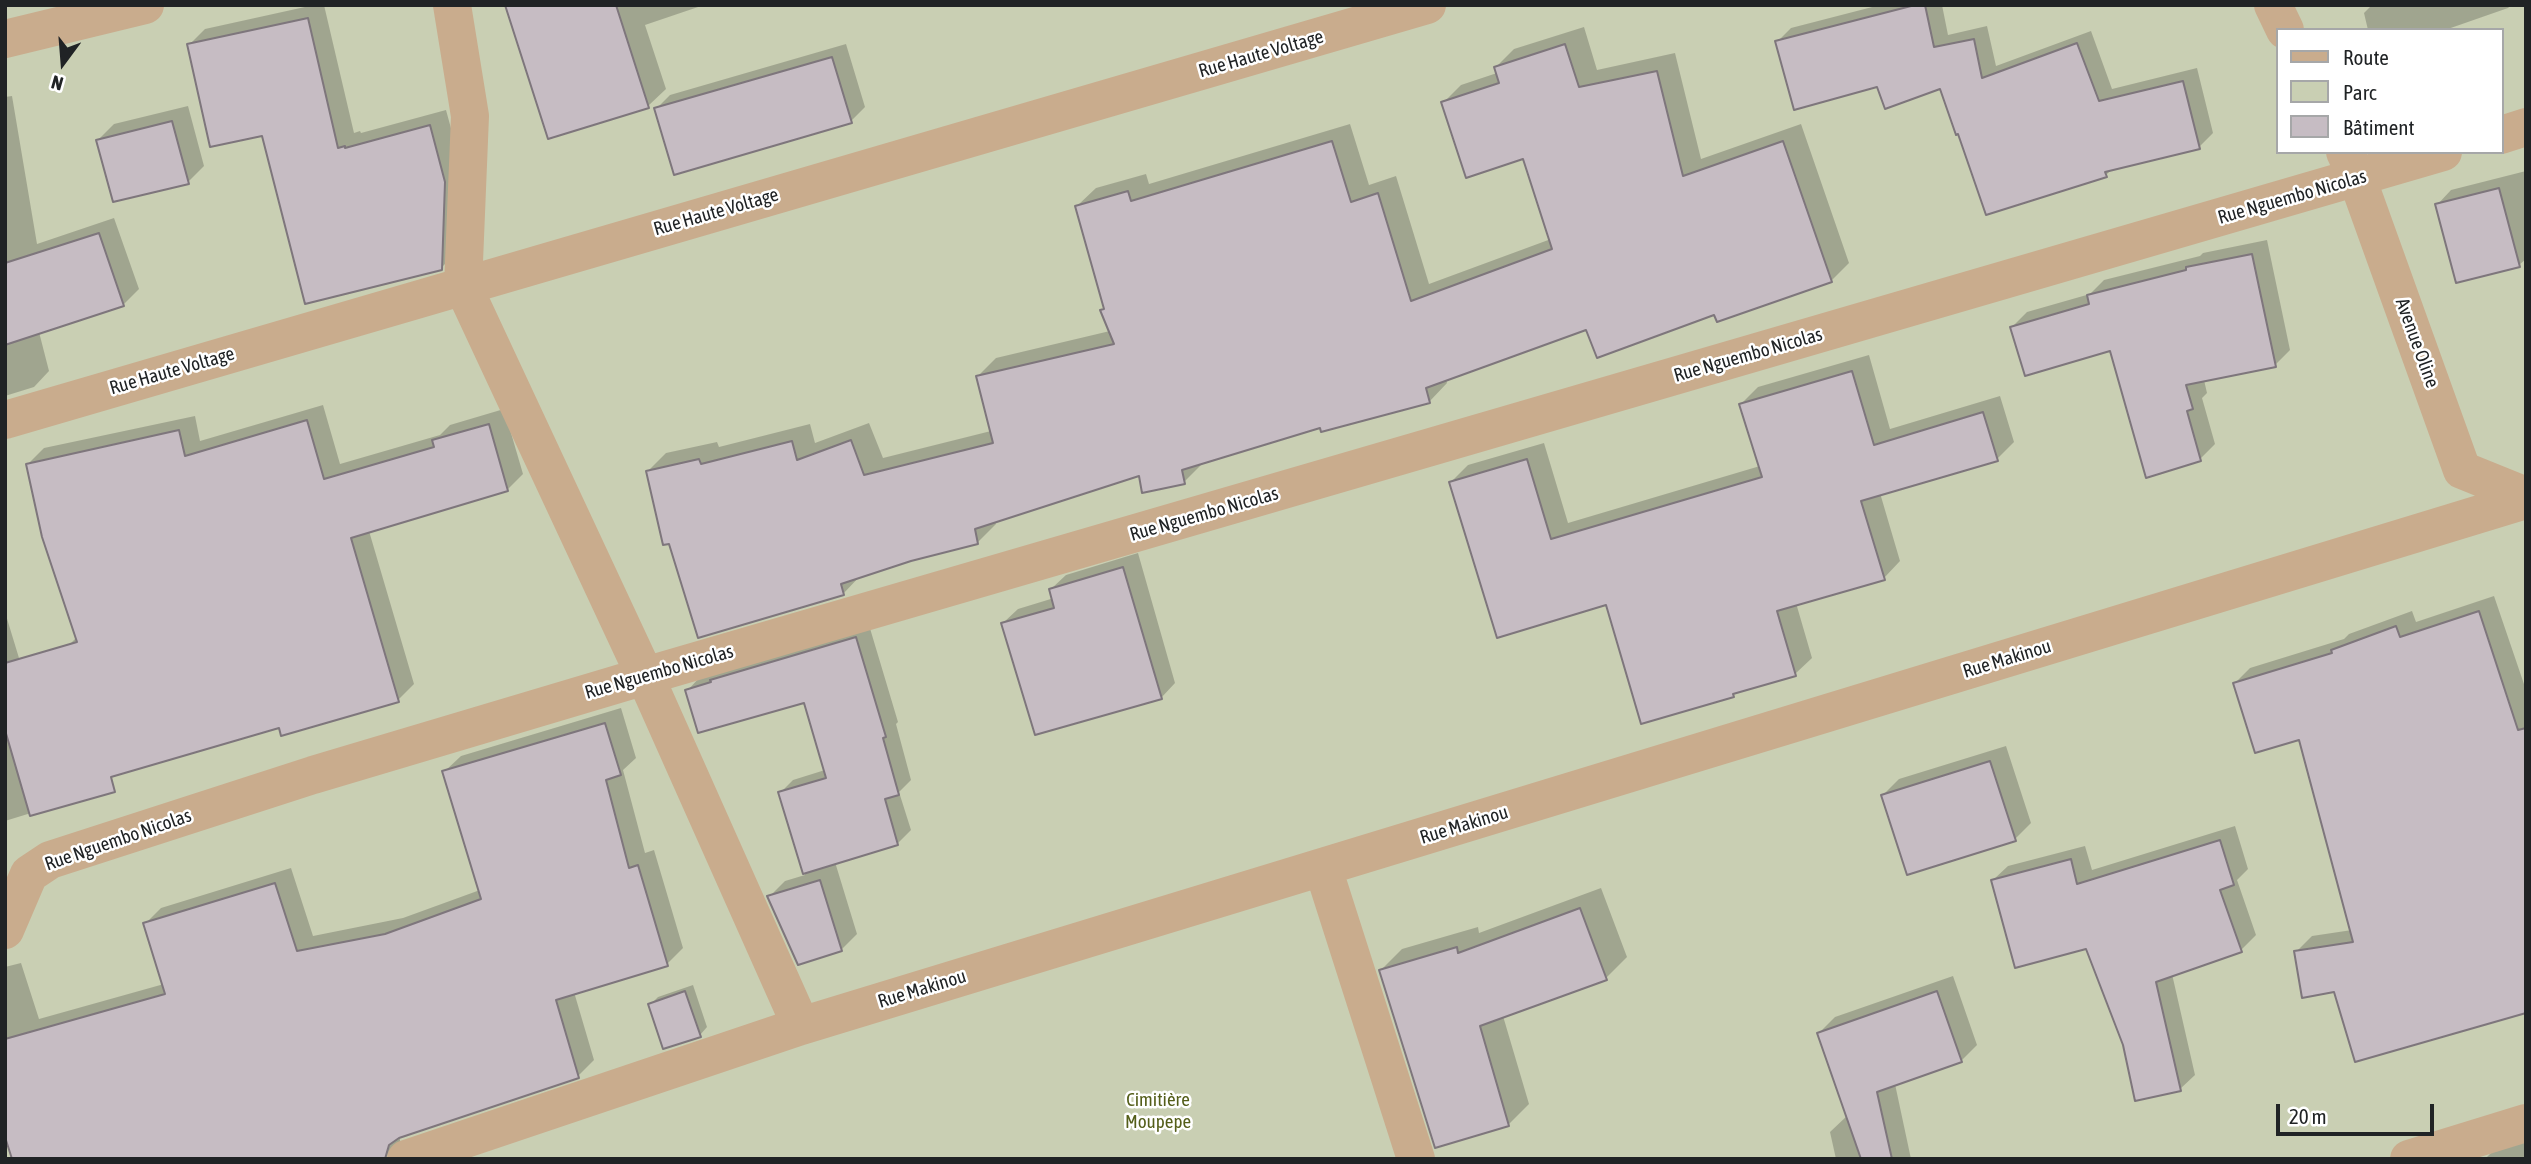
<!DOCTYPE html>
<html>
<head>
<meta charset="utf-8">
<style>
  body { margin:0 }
  #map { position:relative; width:2531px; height:1164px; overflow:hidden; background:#ecf4fc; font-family:"Asap Condensed",sans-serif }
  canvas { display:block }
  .frame { position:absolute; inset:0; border:7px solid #202325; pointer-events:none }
  .legend { position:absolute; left:2276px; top:28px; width:228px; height:126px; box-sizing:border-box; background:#fff; border:2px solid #a6a7a8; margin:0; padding:9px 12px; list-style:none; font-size:21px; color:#202325 }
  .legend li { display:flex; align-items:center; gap:14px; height:35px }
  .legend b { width:35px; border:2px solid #a6a7a8 }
  .north { position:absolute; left:28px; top:28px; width:70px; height:70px; -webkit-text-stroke:5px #fff; paint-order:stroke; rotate:196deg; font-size:19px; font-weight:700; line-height:28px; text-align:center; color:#202325 }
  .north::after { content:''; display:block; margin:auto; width:24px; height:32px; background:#202325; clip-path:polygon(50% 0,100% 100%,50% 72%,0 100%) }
  .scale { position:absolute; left:2276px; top:1104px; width:158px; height:32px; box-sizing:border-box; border:4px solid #202325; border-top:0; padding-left:9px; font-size:21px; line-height:24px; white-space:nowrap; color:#202325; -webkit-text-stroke:5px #fff; paint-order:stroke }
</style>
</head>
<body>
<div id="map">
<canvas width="2531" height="1164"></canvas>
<div class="frame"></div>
<ul class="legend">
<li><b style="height:9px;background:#c9ac8d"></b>Route</li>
<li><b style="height:19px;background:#c9cfb3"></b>Parc</li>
<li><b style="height:19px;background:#c6bcc3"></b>Bâtiment</li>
</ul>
<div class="north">N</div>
<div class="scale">20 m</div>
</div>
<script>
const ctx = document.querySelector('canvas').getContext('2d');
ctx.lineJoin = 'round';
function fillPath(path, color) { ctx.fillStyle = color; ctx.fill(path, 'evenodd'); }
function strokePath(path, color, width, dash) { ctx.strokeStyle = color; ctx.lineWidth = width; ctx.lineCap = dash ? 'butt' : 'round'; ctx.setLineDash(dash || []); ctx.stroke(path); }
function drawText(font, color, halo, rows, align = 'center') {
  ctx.font = font + ' "Asap Condensed",sans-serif'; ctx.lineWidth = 5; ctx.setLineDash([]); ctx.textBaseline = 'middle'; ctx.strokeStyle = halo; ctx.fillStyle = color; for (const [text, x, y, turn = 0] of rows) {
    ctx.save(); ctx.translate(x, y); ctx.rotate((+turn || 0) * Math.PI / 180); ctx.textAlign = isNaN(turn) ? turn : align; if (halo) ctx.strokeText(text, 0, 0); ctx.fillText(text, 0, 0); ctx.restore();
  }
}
fillPath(new Path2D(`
  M 5,5 L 2526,5 L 2526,1159 L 5,1159 ZM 2277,30 L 2501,30 L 2501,152 L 2277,152 Z`), '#c9cfb3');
fillPath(new Path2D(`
  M 314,5 L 324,5 L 354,133 L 360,131 L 361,133 L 446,110 L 461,165 L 457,252 L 441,268 L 263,134 L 189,45 L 205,29 Z
  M 507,5 L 704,5 L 645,25 L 666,89 L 648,106 Z
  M 1880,5 L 1942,5 L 1948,35 L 1987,26 L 1996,66 L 2091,31 L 2112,89 L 2197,68 L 2213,133 L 2199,147 L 2113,168 L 2106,175 L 1941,87 L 1878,85 L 1777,42 L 1791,28 Z
  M 2372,5 L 2511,5 L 2508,8 L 2445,30 L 2368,30 L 2364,13 Z
  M 1584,27 L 1597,70 L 1675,53 L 1701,159 L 1801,124 L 1849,263 L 1831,281 L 1715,312 L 1587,328 L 1446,379 L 1447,383 L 1429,402 L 1321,426 L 1202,464 L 1184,482 L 1140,473 L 995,521 L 996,524 L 977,543 L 910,559 L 861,575 L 843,594 L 648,471 L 666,453 L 717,442 L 719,447 L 810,424 L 815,443 L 869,423 L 883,458 L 991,431 L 978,376 L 996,358 L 1110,331 L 1102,311 L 1105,307 L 1077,206 L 1096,188 L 1146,174 L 1149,184 L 1350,124 L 1369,185 L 1396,176 L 1429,284 L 1551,239 L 1525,157 L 1443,103 L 1461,85 L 1497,73 L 1496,67 L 1514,49 Z
  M 846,44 L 865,107 L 851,121 L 656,109 L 670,95 Z
  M 12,96 L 37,244 L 114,218 L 139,289 L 123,305 L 39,332 L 49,371 L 34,387 L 5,396 L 5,97 Z
  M 188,106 L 204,166 L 188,182 L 98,140 L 114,124 Z
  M 2526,171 L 2526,259 L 2519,265 L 2437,205 L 2451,190 Z
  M 2267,240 L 2290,350 L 2275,365 L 2204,380 L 2207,393 L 2202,398 L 2215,444 L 2200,459 L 2111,349 L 2012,327 L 2027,312 L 2090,294 L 2104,280 L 2200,256 L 2203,253 Z
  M 1869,355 L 1890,429 L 2000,396 L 2014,442 L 1997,459 L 1880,493 L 1900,561 L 1884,578 L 1796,603 L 1812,658 L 1795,674 L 1738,690 L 1733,695 L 1607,603 L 1451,482 L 1468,465 L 1544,443 L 1568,523 L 1760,466 L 1741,404 L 1758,387 Z
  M 323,405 L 340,464 L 440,435 L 450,425 L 504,409 L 523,474 L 507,490 L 369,531 L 414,684 L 398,700 L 280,726 L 68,646 L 77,637 L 28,464 L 44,448 L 195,416 L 200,441 Z
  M 1138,553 L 1175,683 L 1161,698 L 1003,623 L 1018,609 L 1054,598 L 1051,589 L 1066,575 Z
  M 2494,596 L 2526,690 L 2526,1008 L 2336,990 L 2296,952 L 2312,936 L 2352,930 L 2300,738 L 2235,683 L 2250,668 L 2344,639 L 2349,634 L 2412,611 L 2416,622 Z
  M 5,612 L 60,793 L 44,809 L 5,821 Z
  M 869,625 L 898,722 L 896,724 L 911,780 L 899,792 L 911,830 L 897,844 L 835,862 L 857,934 L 841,950 L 769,897 L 785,881 L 805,875 L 780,793 L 793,780 L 825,770 L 805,701 L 687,691 L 700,677 Z
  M 621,708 L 636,758 L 623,770 L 645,853 L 654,850 L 683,948 L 667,964 L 574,992 L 594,1060 L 578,1076 L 400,1136 L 400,1143 L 384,1159 L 5,1130 L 5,967 L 21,963 L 39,1019 L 164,984 L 145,924 L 161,908 L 291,868 L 313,936 L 403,918 L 480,890 L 444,772 L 461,756 Z
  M 2006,746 L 2031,823 L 2015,839 L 1883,795 L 1899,779 Z
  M 2235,826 L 2248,869 L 2237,880 L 2256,935 L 2241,950 L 2172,974 L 2195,1075 L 2180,1089 L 2124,1044 L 2087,947 L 1993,880 L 2008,866 L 2085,846 L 2092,870 Z
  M 1601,888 L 1627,957 L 1606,978 L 1503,1016 L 1529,1104 L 1508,1125 L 1381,970 L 1402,949 L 1478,927 L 1479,933 Z
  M 1953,976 L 1977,1045 L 1961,1061 L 1895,1084 L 1911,1159 L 1836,1159 L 1830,1132 L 1848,1115 L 1819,1033 L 1835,1017 Z
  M 693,985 L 707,1027 L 700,1035 L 650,1005 L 658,997 Z
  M 2526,1135 L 2526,1159 L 2485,1159 L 2504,1140 Z`), '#0003');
const building = new Path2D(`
  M 505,5 L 616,5 L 649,108 L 548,139 Z
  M 1915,5 L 1925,5 L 1934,47 L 1974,39 L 1982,78 L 2077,43 L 2099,101 L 2183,81 L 2200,149 L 2105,172 L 2107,177 L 1986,215 L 1958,134 L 1956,135 L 1940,89 L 1885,109 L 1877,87 L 1794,110 L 1775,41 Z
  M 308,18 L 338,148 L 345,146 L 345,148 L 430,125 L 445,182 L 442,270 L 305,304 L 262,136 L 210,147 L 187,44 Z
  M 1565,44 L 1579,87 L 1657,71 L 1683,176 L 1783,141 L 1832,282 L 1717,322 L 1714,315 L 1597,358 L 1586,330 L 1426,388 L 1430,403 L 1321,432 L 1320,428 L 1182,470 L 1185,484 L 1142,493 L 1139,476 L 975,529 L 978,544 L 911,561 L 841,584 L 844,595 L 698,638 L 669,544 L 663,545 L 646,471 L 699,459 L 701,464 L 792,441 L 797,460 L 851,440 L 864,475 L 993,443 L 976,376 L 1114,344 L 1100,310 L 1104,309 L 1075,206 L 1128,191 L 1131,201 L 1332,141 L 1351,202 L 1378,193 L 1411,301 L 1552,249 L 1523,159 L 1466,178 L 1441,102 L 1499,83 L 1494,67 Z
  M 832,57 L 852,123 L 674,175 L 654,108 Z
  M 172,121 L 189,184 L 113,202 L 96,140 Z
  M 2499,188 L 2520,267 L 2456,283 L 2435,204 Z
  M 99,233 L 124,306 L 5,345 L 5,263 Z
  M 2252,254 L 2276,367 L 2186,385 L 2193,409 L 2187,411 L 2201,461 L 2146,478 L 2110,351 L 2025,376 L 2010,327 L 2089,304 L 2087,295 L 2186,270 L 2186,267 Z
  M 1852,371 L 1874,445 L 1983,412 L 1998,461 L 1861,501 L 1885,580 L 1777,611 L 1796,676 L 1733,694 L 1734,697 L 1641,724 L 1606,605 L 1497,638 L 1449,482 L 1527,459 L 1551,539 L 1762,477 L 1739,404 Z
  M 307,420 L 324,479 L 434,447 L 432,440 L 489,424 L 508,491 L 351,538 L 399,702 L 281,736 L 279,728 L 111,777 L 115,792 L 30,816 L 5,730 L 5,663 L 77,642 L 42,537 L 26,464 L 179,430 L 185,456 Z
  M 1123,567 L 1162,699 L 1035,735 L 1001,623 L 1054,608 L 1049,589 Z
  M 2479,611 L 2518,730 L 2526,728 L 2526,1013 L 2355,1062 L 2334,992 L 2302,998 L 2294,951 L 2353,942 L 2299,740 L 2255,753 L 2233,683 L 2332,653 L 2331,650 L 2396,626 L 2400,637 Z
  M 856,637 L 886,737 L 883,738 L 899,795 L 885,799 L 898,845 L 803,874 L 778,792 L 826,778 L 804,703 L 698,733 L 685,690 L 711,682 L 710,680 Z
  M 605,723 L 621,775 L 606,780 L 629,868 L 638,865 L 668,966 L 556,1000 L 579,1078 L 399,1138 L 389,1145 L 385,1159 L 12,1159 L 5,1137 L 5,1039 L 165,994 L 143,923 L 275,883 L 297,951 L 385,934 L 481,899 L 442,771 Z
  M 1990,761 L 2016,841 L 1907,875 L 1881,795 Z
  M 2220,840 L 2234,885 L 2220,890 L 2242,952 L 2156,982 L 2181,1091 L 2135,1101 L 2123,1045 L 2086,949 L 2015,968 L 1991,880 L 2071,859 L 2077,884 Z
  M 820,880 L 842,951 L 798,965 L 767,896 Z
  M 1580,908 L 1607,980 L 1480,1026 L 1509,1126 L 1435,1148 L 1379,970 L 1457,947 L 1458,953 Z
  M 685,991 L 701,1037 L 663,1049 L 648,1004 Z
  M 1937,991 L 1962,1062 L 1877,1092 L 1892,1159 L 1861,1159 L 1817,1033 Z`);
fillPath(building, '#c6bcc3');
strokePath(building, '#7e767c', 2);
strokePath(new Path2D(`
  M 452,5 L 470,116 L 463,286 L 645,676 L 801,1026
  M 2273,5 L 2285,30
  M 5,39 L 145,5
  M 2501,135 L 2526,127
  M 2345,152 L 2357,178 L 2462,470 L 2526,496
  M 5,420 L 1427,5
  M 1323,868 L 1416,1159
  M 5,930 L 29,874 L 50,860 L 313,775 L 645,676 L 2443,152
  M 406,1159 L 801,1026 L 2526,500
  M 2409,1159 L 2526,1123`), '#c9ac8d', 38);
drawText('19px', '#202325', '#fff', [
  ["Rue Haute Voltage",1261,54,-16],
  ["Rue Nguembo Nicolas",2292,197,-16],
  ["Rue Haute Voltage",716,212,-16],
  ["Avenue Oline",2417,343,70],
  ["Rue Nguembo Nicolas",1748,355,-16],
  ["Rue Haute Voltage",172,371,-16],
  ["Rue Nguembo Nicolas",1204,514,-16],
  ["Rue Makinou",2007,659,-17],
  ["Rue Nguembo Nicolas",659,672,-16],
  ["Rue Makinou",1464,825,-17],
  ["Rue Nguembo Nicolas",118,840,-19],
  ["Rue Makinou",922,989,-17]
]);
drawText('19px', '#545e1a', '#fff', [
  ["Cimitière",1158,1100],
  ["Moupepe",1158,1122]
]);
</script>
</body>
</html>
